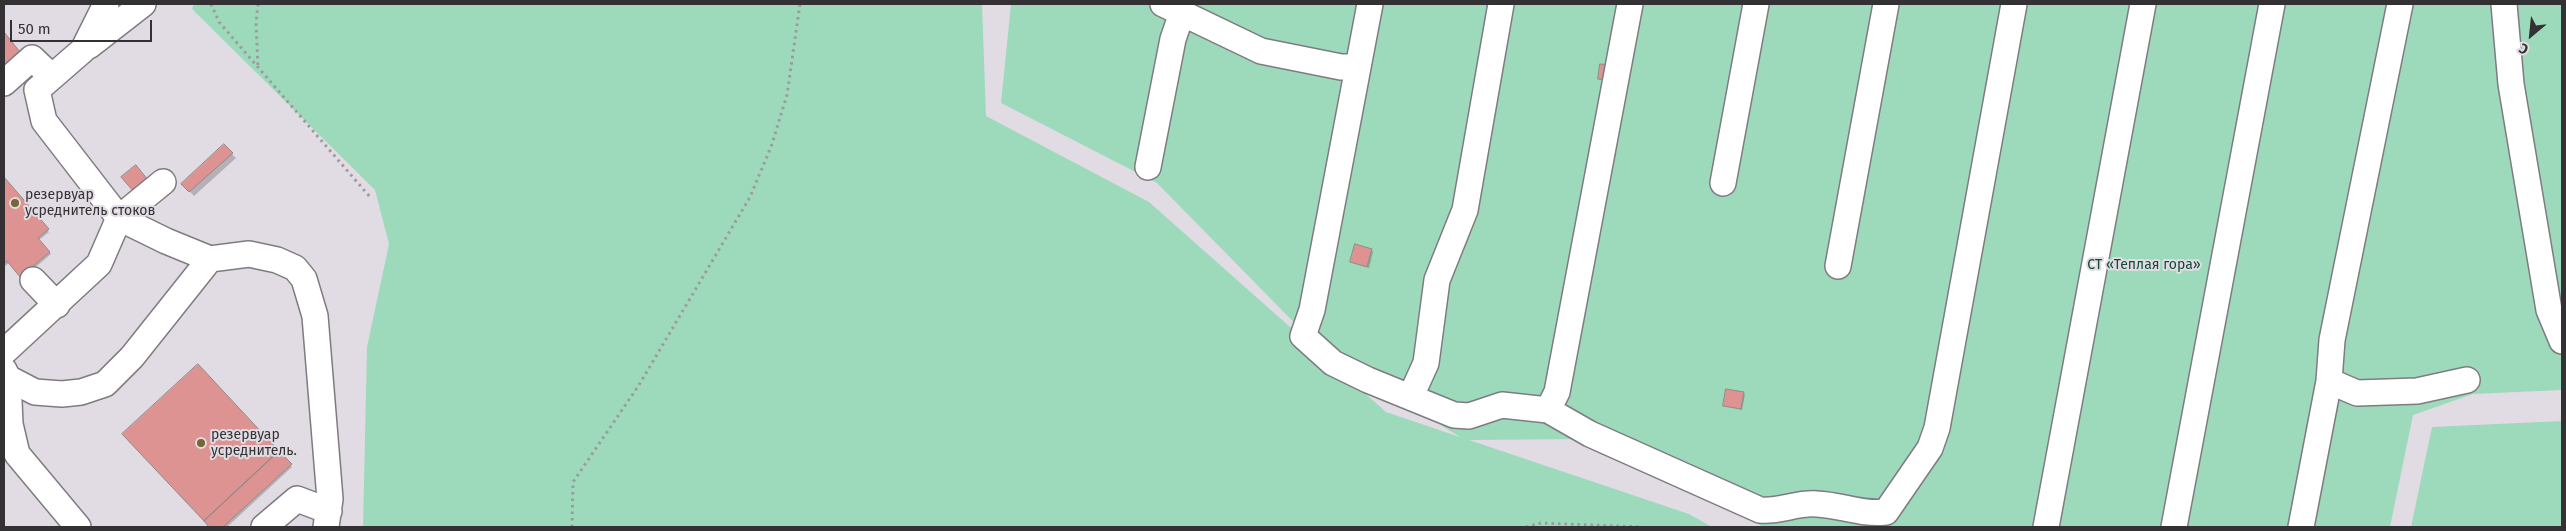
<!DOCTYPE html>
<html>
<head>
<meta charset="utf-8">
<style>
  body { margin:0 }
  #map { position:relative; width:2566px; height:531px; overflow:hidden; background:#e1dce3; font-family:"Fira Sans",sans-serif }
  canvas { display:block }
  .frame { position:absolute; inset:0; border:5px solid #333134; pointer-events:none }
  .north { position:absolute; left:2506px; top:10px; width:50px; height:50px; -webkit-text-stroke:4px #e1dce3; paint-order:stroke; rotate:208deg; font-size:14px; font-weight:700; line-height:20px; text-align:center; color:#333134 }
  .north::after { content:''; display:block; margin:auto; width:18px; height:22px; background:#333134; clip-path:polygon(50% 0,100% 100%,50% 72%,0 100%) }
  .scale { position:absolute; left:10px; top:20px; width:142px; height:22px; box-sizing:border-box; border:2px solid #333134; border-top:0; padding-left:6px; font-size:15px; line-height:18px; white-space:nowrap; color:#333134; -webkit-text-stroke:4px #e1dce3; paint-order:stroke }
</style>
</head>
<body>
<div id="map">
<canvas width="2566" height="531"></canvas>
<div class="frame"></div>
<div class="north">С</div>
<div class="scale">50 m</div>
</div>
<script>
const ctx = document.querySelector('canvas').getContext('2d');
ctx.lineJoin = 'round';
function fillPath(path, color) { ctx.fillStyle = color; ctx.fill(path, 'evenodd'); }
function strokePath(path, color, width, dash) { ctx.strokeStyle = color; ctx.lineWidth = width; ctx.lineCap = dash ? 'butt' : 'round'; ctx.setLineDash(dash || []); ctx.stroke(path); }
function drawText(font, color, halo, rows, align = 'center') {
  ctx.font = font + ' "Fira Sans",sans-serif'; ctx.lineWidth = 4; ctx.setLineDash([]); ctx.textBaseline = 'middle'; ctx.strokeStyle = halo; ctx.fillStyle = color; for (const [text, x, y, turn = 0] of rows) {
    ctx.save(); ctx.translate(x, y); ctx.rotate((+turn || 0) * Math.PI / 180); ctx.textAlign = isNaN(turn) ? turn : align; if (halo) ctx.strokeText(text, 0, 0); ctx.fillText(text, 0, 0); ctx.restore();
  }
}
fillPath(new Path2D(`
  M 194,4 L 982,4 L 986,116 L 1149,202 L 1386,412 L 1460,437 L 1323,352 L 1157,183 L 1001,103 L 1011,4 L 2562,4 L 2562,390 L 2473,394 L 2413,415 L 2390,527 L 1764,527 L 1584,439 L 1469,440 L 1689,514 L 1712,527 L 363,527 L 367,347 L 389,244 L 375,190 L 192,9 Z
  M 2562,421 L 2562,527 L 2411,527 L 2432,427 Z`), '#9ddabb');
fillPath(new Path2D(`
  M 4,34 L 21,54 L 4,69 Z
  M 224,146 L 236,158 L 194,196 L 183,184 Z
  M 4,178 L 49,232 L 39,240 L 51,254 L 23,278 L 10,262 L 4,267 Z
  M 1371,250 L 1373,252 L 1369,268 L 1352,262 Z
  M 1743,393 L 1745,395 L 1742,410 L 1724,405 Z
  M 124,434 L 287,460 L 292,467 L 227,527 L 211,527 Z`), '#0003');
const building = new Path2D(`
  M 4,32 L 20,52 L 4,65 Z
  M 1600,64 L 1613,65 L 1611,81 L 1598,79 Z
  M 224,144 L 233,153 L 189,192 L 181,184 Z
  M 136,165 L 148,180 L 134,192 L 121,177 Z
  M 4,177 L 49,229 L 38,238 L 50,252 L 20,277 L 7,261 L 4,264 Z
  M 1355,244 L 1372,249 L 1367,267 L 1350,262 Z
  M 198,364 L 279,451 L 204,521 L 122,434 Z
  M 1726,389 L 1744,392 L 1741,409 L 1723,406 Z
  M 279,451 L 292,464 L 223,527 L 209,527 L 204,521 Z`);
fillPath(building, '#dd9391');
strokePath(building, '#928988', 1);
const minor = new Path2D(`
  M 1163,4 L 1261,51 L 1341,67 L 1358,67
  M 1370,4 L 1312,310 L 1303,336 L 1333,363 L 1368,380 L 1454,415 L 1469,416 L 1502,405 L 1548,410 L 1590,434 L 1760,510 C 1780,512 1798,502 1817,504 C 1841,505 1862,515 1886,512 L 1930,448 L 1937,428 L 2014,4
  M 2504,4 L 2511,84 L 2549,310 L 2562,341
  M 89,46 L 143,4
  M 4,83 L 32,58 L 51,76
  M 1148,167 L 1173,39 L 1182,13
  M 163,182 L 119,218 L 166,241 L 210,259
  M 1723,183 L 1756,4
  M 1838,266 L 1886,4
  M 33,280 L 57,305
  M 4,352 L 99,264 L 119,218 L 44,121 L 37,90 L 83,50 L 106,4
  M 4,370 L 8,378 L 10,424 L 17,454 L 78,527
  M 8,378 L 35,392 L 62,394 L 81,392 L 105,384 L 132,357 L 210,259 L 249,254 L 277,260 L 295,268 L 304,279 L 315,316 L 330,499 L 326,527
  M 2329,381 L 2357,393 L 2417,391 L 2467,380
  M 1411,396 L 1426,363 L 1437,280 L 1465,210 L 1501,4
  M 1548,410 L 1557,392 L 1630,4
  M 264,527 L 297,499 L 329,511
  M 2046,527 L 2143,4
  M 2174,527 L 2272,4
  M 2301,527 L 2329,381 L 2332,340 L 2400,4`);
strokePath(minor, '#7f7b82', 28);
strokePath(new Path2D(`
  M 211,4 L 219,22 L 370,197
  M 258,4 L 256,23 L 258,68
  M 572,527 L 573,482 L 639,385 L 750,197 L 771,147 L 787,95 L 800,4
  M 1526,527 L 1541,523 L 1643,527`), '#9d9a9f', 3, [2.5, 4]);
strokePath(minor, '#fff', 25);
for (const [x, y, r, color] of [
  [15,203,5,"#756835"],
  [201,443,5,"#756835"]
]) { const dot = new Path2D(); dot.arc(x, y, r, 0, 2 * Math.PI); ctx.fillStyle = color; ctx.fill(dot); strokePath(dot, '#e1dce3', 2); }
drawText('14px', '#333134', '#e1dce3', [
  ["резервуар",25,195],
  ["усреднитель стоков",25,211],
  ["резервуар",211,435],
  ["усреднитель.",211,451]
], 'left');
drawText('14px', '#124c35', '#e1dce3', [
  ["СТ «Теплая гора»",2144,265]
]);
</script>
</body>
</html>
